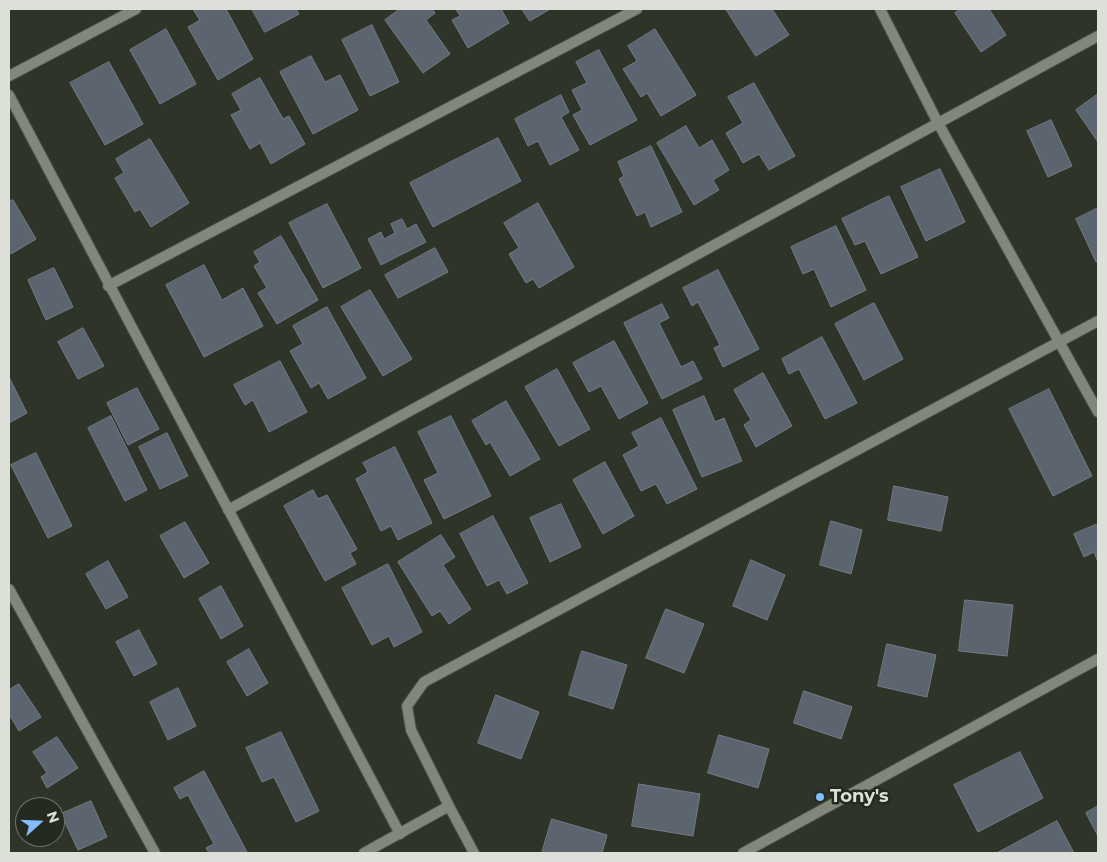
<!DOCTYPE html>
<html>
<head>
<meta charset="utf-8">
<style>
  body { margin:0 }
  #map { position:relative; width:1107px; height:862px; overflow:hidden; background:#2f3429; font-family:Montserrat,sans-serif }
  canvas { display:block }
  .frame { position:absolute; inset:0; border:10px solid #dde0d9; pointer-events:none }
  .north { position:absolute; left:15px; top:797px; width:50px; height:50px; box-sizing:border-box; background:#252a20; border:1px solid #6f736a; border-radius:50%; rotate:70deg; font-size:14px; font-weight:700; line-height:20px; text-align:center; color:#dde0d9 }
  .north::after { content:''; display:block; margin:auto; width:18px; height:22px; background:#80bdfa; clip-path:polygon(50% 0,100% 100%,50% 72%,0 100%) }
</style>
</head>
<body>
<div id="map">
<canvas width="1107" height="862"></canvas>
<div class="frame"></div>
<div class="north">N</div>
</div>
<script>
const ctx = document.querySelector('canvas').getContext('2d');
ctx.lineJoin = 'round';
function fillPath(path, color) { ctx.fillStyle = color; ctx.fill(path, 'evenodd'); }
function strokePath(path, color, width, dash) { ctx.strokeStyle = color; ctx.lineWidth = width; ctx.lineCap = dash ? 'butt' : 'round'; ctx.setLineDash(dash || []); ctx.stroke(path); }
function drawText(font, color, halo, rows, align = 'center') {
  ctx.font = font + ' Montserrat,sans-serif'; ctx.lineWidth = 5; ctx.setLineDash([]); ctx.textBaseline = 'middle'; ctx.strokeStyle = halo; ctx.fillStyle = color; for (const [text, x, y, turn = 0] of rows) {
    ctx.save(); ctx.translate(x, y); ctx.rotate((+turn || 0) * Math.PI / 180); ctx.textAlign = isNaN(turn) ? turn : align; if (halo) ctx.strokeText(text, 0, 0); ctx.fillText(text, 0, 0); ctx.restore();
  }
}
const building = new Path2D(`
  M 198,9 L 226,9 L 253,59 L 218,80 L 188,27 L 200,20 L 194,11 Z
  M 252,9 L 296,9 L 299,14 L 265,32 Z
  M 400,9 L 432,9 L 435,13 L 426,20 L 450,54 L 423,73 L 385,20 Z
  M 456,9 L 501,9 L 509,23 L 468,48 L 452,20 L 460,16 Z
  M 522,9 L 550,9 L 530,21 Z
  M 726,9 L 772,9 L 789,35 L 756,56 Z
  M 961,9 L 989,9 L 1006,35 L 981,52 L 955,13 Z
  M 372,25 L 399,82 L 370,96 L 342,40 Z
  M 166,29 L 196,84 L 160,104 L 130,50 Z
  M 655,29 L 696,95 L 661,116 L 647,93 L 641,97 L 623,69 L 637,61 L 628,46 Z
  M 599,50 L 637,120 L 590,145 L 573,115 L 582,110 L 572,90 L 587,83 L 576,62 Z
  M 311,56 L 325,82 L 340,75 L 358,110 L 313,134 L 280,72 Z
  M 109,62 L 143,124 L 105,145 L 70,83 Z
  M 260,78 L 283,119 L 289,116 L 305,144 L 271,164 L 260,143 L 250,149 L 231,115 L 241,110 L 232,94 Z
  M 754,83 L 795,156 L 769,170 L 759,154 L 743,163 L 726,133 L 743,123 L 728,97 Z
  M 1098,94 L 1098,142 L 1076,110 Z
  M 561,95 L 569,112 L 561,117 L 579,150 L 550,165 L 538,141 L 528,146 L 515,119 Z
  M 1051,120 L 1072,166 L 1048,177 L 1027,131 Z
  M 686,126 L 699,148 L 712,140 L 729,170 L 713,180 L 719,190 L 694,205 L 657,143 Z
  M 498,138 L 521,181 L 433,227 L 410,183 Z
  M 150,139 L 189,203 L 151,227 L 140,209 L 135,212 L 115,178 L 124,173 L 116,159 Z
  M 651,146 L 682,212 L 651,227 L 645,212 L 637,216 L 619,179 L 624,176 L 618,162 Z
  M 940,169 L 965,222 L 926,241 L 901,187 Z
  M 889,196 L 918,257 L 881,274 L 865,241 L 855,245 L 842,219 Z
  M 13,200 L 36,239 L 11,254 L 9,250 L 9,202 Z
  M 538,203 L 574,267 L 539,288 L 533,279 L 526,283 L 509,254 L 519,248 L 504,223 Z
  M 327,204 L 361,268 L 323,288 L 289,223 Z
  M 1098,208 L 1098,261 L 1096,262 L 1076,219 Z
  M 402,219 L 407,229 L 416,224 L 426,242 L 381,265 L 368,239 L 381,232 L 384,239 L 395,233 L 391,224 Z
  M 836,226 L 866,290 L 831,307 L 814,269 L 803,274 L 791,247 Z
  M 281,236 L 318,300 L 277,324 L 258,293 L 267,288 L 254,266 L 260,262 L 254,252 Z
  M 435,248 L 448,272 L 398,298 L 385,275 Z
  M 204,265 L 222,300 L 243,288 L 263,326 L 204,357 L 166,285 Z
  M 54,268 L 73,307 L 46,320 L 28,280 Z
  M 718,270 L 759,349 L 723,367 L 714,348 L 720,345 L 698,302 L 692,306 L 683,288 Z
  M 370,290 L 412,359 L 383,376 L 341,307 Z
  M 874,303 L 903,359 L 864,380 L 835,324 Z
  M 662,304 L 669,318 L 659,323 L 681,367 L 693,361 L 702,379 L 662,399 L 624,323 Z
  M 327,307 L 366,378 L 328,399 L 319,383 L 311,388 L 290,351 L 303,344 L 293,326 Z
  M 83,328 L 104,366 L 78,379 L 58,342 Z
  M 822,337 L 857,403 L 825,419 L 799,369 L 789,374 L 782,359 Z
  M 614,341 L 648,403 L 619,419 L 601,386 L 589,392 L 573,363 Z
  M 280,361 L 307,412 L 269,432 L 253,400 L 245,405 L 234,385 Z
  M 557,369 L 590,429 L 559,446 L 525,387 Z
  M 763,373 L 792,426 L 756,447 L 744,425 L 751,420 L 734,390 Z
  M 9,377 L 27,413 L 9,423 Z
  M 137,388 L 159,429 L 128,445 L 107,403 Z
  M 1049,389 L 1092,476 L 1053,496 L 1009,409 Z
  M 704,396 L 715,422 L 724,418 L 742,461 L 702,477 L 673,410 Z
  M 506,401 L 540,459 L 510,476 L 490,442 L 486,445 L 472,421 Z
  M 111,416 L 147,490 L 125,501 L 88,428 Z
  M 451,416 L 491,496 L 444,519 L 424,480 L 438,473 L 418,432 Z
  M 661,418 L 697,489 L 667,504 L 656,484 L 641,491 L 623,455 L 639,446 L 632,433 Z
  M 167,433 L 188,476 L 160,489 L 139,447 Z
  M 395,447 L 432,523 L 398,540 L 391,526 L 381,531 L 356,479 L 368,472 L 363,463 Z
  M 36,453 L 72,526 L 48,538 L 11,465 Z
  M 605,462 L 634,516 L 603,534 L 573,480 Z
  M 894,486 L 948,497 L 941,531 L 888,520 Z
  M 313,490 L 318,499 L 327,495 L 357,549 L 350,553 L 356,564 L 325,581 L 284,506 Z
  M 561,504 L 581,547 L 550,562 L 530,518 Z
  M 493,516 L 528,583 L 507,594 L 499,580 L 487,586 L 460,534 Z
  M 831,521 L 862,530 L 851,574 L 820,565 Z
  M 185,522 L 209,563 L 184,578 L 160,536 Z
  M 1098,524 L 1098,562 L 1094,552 L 1084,557 L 1074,534 Z
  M 441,535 L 455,557 L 443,565 L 471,609 L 449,624 L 440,611 L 432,616 L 398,562 Z
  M 751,560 L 785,575 L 767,620 L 733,606 Z
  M 108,561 L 128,597 L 106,609 L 86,574 Z
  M 388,564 L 422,632 L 394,647 L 389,636 L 372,645 L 342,588 Z
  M 221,586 L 243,626 L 221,639 L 199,599 Z
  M 965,600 L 1013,605 L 1007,656 L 959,651 Z
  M 666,609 L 704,624 L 684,673 L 646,658 Z
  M 139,630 L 157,664 L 134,676 L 116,642 Z
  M 887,644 L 936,655 L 927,697 L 878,686 Z
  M 249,649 L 268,683 L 247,696 L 227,662 Z
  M 582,651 L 627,665 L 613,709 L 569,695 Z
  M 19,684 L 41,717 L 19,731 L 9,714 L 9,690 Z
  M 178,688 L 196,726 L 168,740 L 150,702 Z
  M 804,691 L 852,707 L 841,739 L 794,723 Z
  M 496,695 L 539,712 L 521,759 L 478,743 Z
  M 281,732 L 319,811 L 296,822 L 274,777 L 262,782 L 246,748 Z
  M 719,735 L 769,749 L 758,788 L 708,773 Z
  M 57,737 L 78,768 L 47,788 L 41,777 L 47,773 L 33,752 Z
  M 1020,752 L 1043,798 L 978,832 L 954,785 Z
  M 204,771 L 247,852 L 245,853 L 209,853 L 206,848 L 214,844 L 188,795 L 180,799 L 174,788 Z
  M 639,784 L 700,794 L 693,836 L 632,826 Z
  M 91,801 L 107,837 L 78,850 L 61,814 Z
  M 1098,806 L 1098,836 L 1086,813 Z
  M 552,819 L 607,835 L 602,853 L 542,853 Z
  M 1057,821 L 1074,853 L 997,853 Z`);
fillPath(building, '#5c656f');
strokePath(building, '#737d87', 1);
const minor = new Path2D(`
  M 880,9 L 938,123 L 1098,412
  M 9,76 L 136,9
  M 9,95 L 400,834
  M 108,286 L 637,9
  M 228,510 L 1098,36
  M 9,589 L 155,853
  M 364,853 L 449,806
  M 474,853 L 449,806 L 411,730 L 407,706 L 424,682 L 1098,321
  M 743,853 L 1098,659`);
strokePath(minor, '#4e524a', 12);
strokePath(minor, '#81877b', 10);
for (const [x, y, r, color] of [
  [820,797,5,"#80bdfa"]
]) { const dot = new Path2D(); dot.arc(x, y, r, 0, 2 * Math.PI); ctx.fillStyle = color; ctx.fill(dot); strokePath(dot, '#252a20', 2); }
drawText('bold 18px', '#dde0d9', '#252a20', [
  ["Tony's",830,797]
], 'left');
</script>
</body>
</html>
